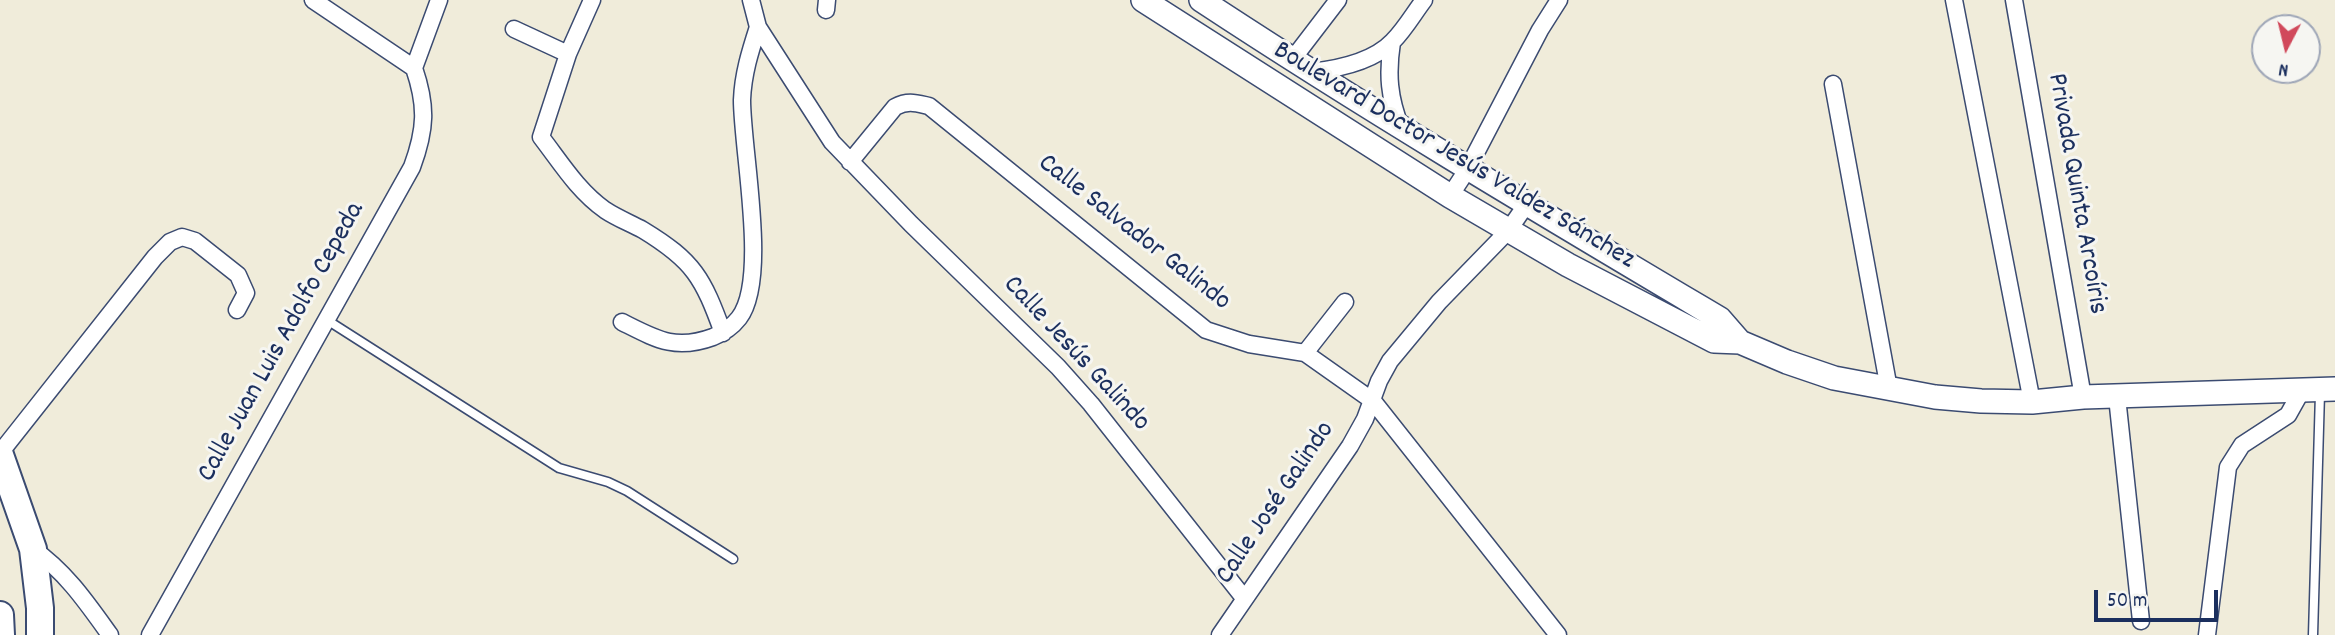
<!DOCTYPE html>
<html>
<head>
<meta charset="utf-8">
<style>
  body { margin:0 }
  #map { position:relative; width:2335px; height:635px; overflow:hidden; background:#f0ecda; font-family:Dekko,sans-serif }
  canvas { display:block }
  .north { position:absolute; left:2251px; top:14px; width:70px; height:70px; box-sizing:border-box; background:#f6f6f2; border:2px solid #9ea6b7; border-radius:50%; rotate:187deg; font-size:19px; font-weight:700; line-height:28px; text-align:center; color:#1b2f5e }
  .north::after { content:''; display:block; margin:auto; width:24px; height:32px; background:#d1495b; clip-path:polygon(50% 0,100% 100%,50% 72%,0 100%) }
  .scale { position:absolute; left:2094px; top:590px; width:124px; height:32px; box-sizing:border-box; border:4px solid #1b2f5e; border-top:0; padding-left:9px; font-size:21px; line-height:24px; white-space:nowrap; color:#1b2f5e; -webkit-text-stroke:5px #f6f6f2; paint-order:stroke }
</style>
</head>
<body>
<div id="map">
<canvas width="2335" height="635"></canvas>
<div class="north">N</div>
<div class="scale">50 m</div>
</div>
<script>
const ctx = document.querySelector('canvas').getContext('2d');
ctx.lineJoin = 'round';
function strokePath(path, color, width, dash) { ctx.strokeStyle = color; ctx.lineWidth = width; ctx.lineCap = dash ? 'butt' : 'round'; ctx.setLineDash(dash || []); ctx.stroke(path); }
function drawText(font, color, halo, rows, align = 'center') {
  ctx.font = font + ' Dekko,sans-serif'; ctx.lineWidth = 6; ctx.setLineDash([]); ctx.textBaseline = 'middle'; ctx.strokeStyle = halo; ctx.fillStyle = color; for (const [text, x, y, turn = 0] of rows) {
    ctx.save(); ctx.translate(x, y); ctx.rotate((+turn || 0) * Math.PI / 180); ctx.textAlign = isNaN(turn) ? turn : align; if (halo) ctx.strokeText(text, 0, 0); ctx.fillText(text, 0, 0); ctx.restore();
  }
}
const lane = new Path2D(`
  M 327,320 L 559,468 L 608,482 L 627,491 L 733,559
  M 2313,635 L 2320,393`);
const street = new Path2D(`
  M 313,0 L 414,68
  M 592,0 L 568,54 L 541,137 C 561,163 578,191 605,210 C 617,218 630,223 643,230 C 694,261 703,278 723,333
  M 751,0 L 758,27 L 832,142 L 911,224 L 1058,367 L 1091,404 L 1244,598
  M 1954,0 L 2032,402
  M 2014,0 L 2083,397
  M 826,10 L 827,0
  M 514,29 L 568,54
  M 1392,42 C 1387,74 1389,98 1401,128
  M 1292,60 L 1338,0
  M 414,68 L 439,0
  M 1310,72 C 1338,69 1373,62 1393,41 C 1405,29 1414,13 1424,0
  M 1833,84 L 1889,389
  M 850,162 L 895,107 C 908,100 916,103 929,106 L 1206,330 L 1249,344 L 1305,353 L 1373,401 L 1558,635
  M 1450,196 L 1467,170 L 1540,30 L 1559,0
  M 622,322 C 656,339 675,351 713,337 C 723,333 732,327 739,318 C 769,279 742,151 742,100 C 743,74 750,52 758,27
  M 1305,353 L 1345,302
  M 2117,397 L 2141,621
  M 0,453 L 155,257 L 170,242 L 182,237 L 195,241 L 238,275 L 246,293 L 237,310
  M 33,549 C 66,572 87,603 110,635
  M 150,635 L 412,167 C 426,129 427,106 414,68
  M 1220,635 L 1350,446 L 1365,419 L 1379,381 L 1390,361 L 1439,302 L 1508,231 L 1526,205
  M 2207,635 L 2228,467 L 2242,445 L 2288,415 L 2302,390`);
const secondary = new Path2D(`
  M 1143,0 L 1450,196 L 1568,265 L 1714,341 L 1740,342 L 1787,362 L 1834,378 L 1935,397 L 1981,401 L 2032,402 L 2083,397 L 2335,389
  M 1201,0 C 1371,112 1545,215 1720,319 L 1740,342`);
const primary = new Path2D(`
  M 0,455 L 33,549 L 40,608 L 40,635
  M 0,615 L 1,635`);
strokePath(lane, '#3b4b71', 11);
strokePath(street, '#3b4b71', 19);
strokePath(secondary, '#3b4b71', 26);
strokePath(primary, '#3b4b71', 30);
strokePath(lane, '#fff', 8);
strokePath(street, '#fff', 16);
strokePath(secondary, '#fff', 23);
strokePath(primary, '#fff', 26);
drawText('28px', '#1b2f5e', '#f6f6f2', [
  ["Boulevard Doctor Jesús Valdez Sánchez",1453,157,31],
  ["Privada Quinta Arcoíris",2075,194,80],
  ["Calle Salvador Galindo",1133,234,38],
  ["Calle Juan Luis Adolfo Cepeda",283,343,-61],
  ["Calle Jesús Galindo",1075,355,47],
  ["Calle José Galindo",1277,504,-56]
]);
</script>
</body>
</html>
